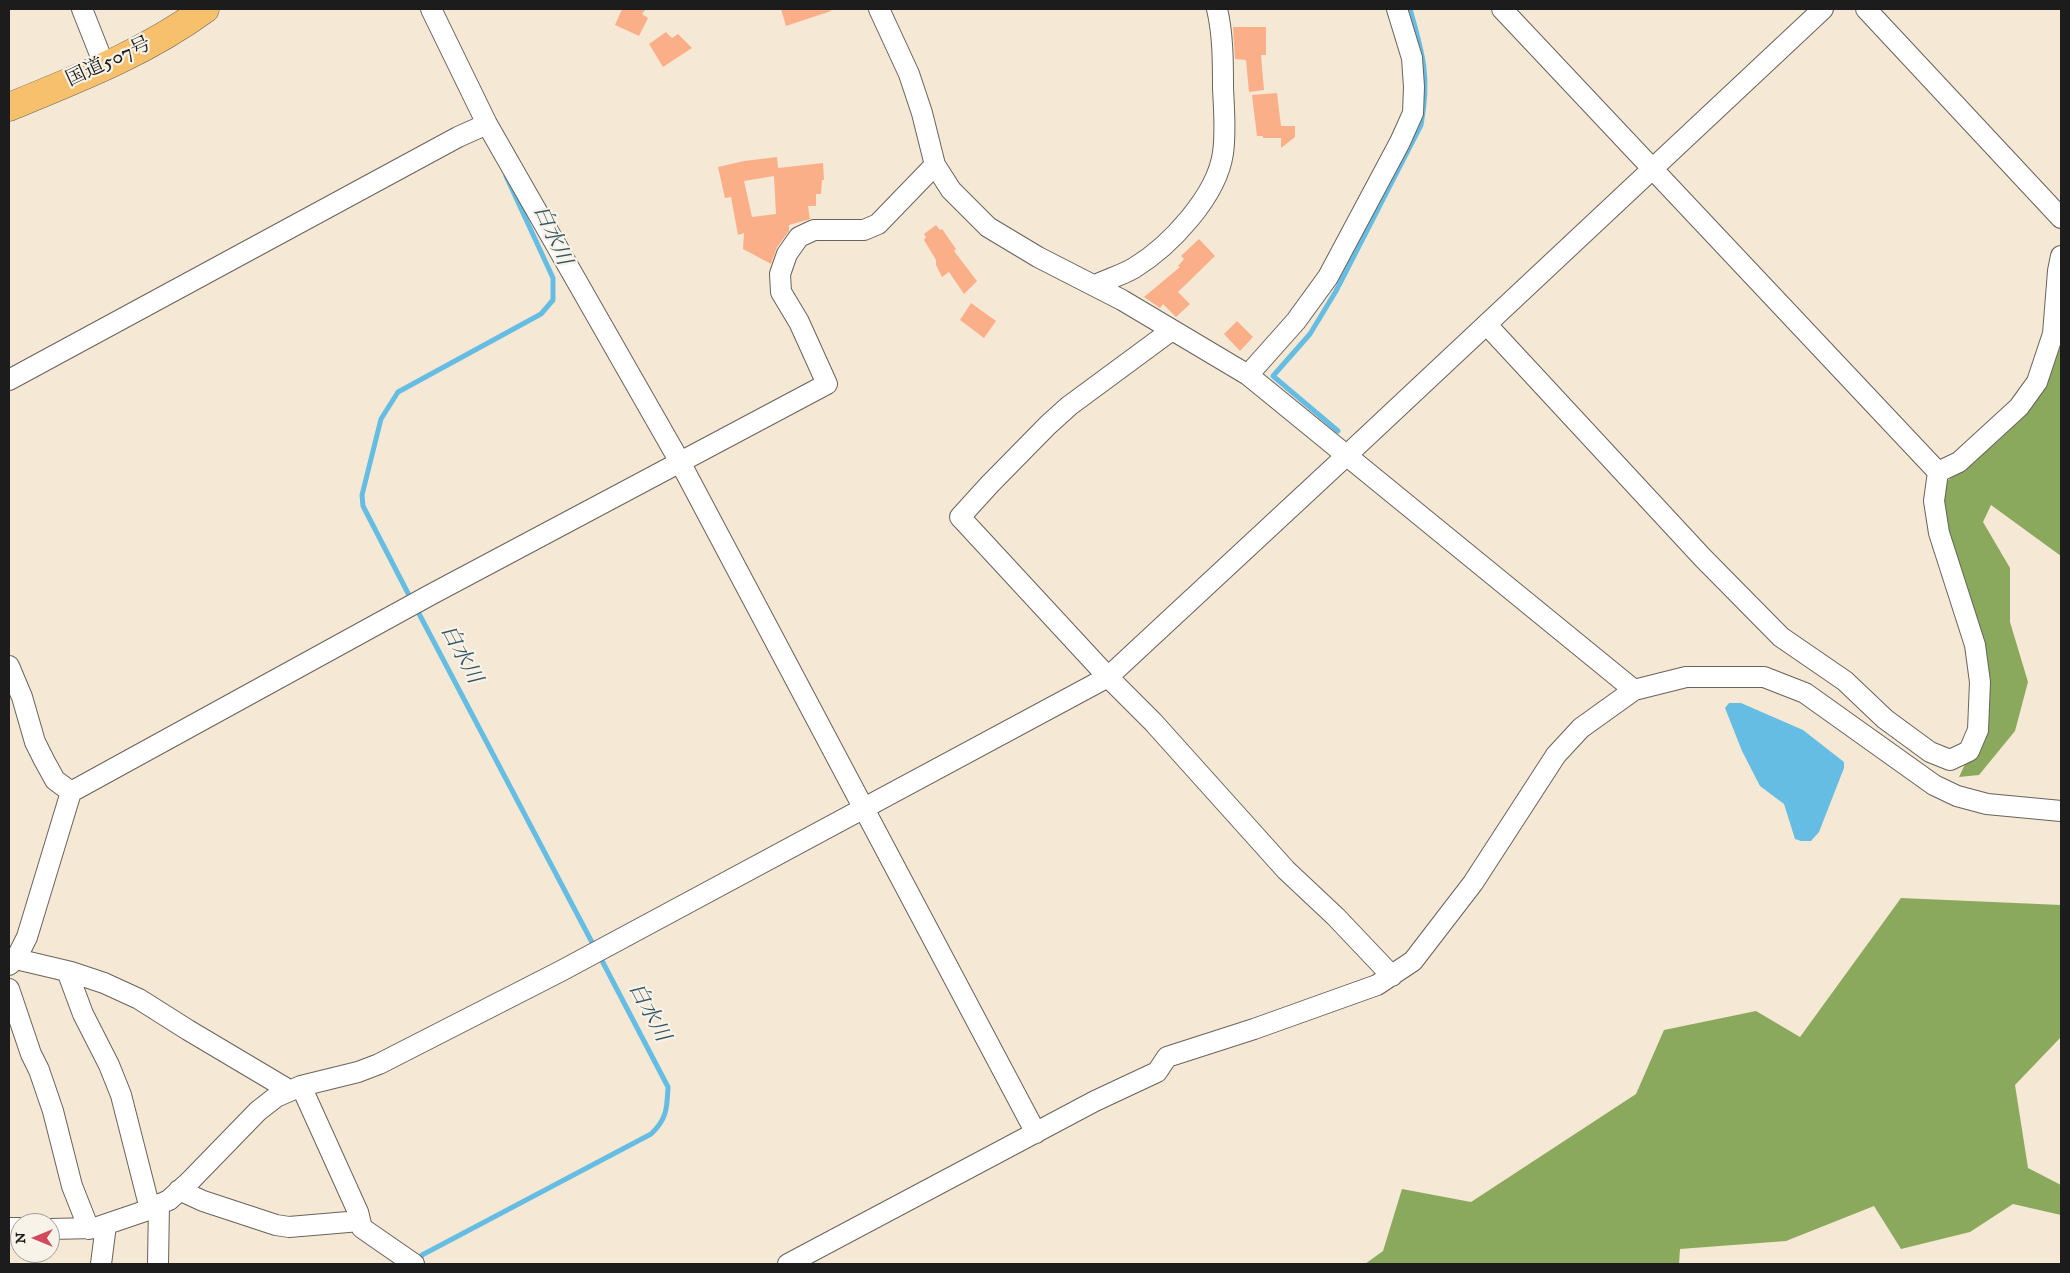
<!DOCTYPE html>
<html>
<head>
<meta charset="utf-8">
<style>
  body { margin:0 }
  #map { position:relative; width:2070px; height:1273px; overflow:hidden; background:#f5e8d4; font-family:"IM FELL DW Pica",serif }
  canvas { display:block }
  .frame { position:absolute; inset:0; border:10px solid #1c1c1c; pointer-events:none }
  .north { position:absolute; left:10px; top:1213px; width:50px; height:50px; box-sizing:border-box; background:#f7f3e8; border:1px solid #9f9d96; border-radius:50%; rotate:270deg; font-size:14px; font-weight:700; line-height:20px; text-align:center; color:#1c1c1c }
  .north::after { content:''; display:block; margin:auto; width:18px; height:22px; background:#d1495b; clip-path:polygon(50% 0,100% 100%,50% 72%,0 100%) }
</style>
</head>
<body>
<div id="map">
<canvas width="2070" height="1273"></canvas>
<div class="frame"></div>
<div class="north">N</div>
</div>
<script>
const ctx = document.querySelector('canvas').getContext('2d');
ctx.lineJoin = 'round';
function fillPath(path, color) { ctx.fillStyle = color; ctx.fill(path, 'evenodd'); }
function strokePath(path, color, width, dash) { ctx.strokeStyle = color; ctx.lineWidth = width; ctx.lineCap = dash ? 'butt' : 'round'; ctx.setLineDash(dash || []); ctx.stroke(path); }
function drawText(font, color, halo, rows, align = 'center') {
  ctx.font = font + ' "IM FELL DW Pica","Noto Serif JP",serif'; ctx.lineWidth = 4.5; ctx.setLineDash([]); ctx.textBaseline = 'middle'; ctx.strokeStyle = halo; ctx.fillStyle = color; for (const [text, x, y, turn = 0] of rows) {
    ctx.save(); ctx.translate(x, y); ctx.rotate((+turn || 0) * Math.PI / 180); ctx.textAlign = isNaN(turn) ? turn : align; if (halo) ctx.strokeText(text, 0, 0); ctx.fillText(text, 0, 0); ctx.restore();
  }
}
fillPath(new Path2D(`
  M 2061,345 L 2061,556 L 1991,505 L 1983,522 L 2010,568 L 2010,622 L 2028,682 L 2015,731 L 1979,775 L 1959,777 L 1966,762 L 1988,673 L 1976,617 L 1943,521 L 1942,503 L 1945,483 C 1974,459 2006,439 2028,409 C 2043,391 2052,366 2061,345 Z
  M 1901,898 L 2061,905 L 2061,1037 L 2015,1085 L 2028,1168 L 2061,1185 L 2061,1215 L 2013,1204 L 1970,1232 L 1901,1249 L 1874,1206 L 1786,1241 L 1680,1249 L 1679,1264 L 1365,1264 L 1383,1251 L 1402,1189 L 1471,1202 L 1636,1094 L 1664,1030 L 1756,1011 L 1800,1037 Z`), '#8aa95c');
fillPath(new Path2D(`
  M 1729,703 L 1741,703 L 1803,730 L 1844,762 L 1844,768 L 1819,832 L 1811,841 L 1801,841 L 1795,839 L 1784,804 L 1760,786 L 1742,751 L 1725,708 Z`), '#66bde3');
strokePath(new Path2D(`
  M 1338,431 L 1273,376 L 1310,334 L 1336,291 L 1421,125 C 1430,78 1423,54 1410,9
  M 412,601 L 363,506 L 362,495 L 381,419 L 398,392 L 541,314 L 553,300 L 553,278 L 506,176
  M 416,608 L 595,948
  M 419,1264 L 422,1255 L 651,1134 C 667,1119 667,1108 668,1087 L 599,955`), '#66bde3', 5);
fillPath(new Path2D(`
  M 622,9 L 646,9 L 642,14 L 648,18 L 639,36 L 615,25 Z
  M 781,9 L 830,9 L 831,11 L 786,26 Z
  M 1233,27 L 1266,27 L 1266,55 L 1261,55 L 1264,90 L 1249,92 L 1246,60 L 1235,59 Z
  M 666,32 L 672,38 L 678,34 L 692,48 L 663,67 L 649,44 Z
  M 1277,93 L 1281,126 L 1295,126 L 1295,137 L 1281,148 L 1281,138 L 1263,138 L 1263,136 L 1257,136 L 1252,95 Z
  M 777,157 L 778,168 L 823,163 L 824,180 L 822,180 L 821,194 L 816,194 L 816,206 L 808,206 L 810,219 L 789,225 L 789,231 L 777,247 L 771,264 L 743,249 L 744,233 L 738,235 L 731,197 L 725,198 L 718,167 L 744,161 ZM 774,176 L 776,214 L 752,217 L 744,181 Z
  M 936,225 L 940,230 L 942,229 L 956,249 L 954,251 L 977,281 L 964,294 L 949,272 L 942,277 L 936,265 L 936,260 L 924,240 L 926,237 L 924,234 Z
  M 1199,239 L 1215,256 L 1178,292 L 1190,304 L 1176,317 L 1163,304 L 1160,308 L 1144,297 L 1180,267 L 1178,266 L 1184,259 L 1181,256 Z
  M 971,303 L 996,321 L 984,338 L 960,320 Z
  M 1237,321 L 1253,337 L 1240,351 L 1224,334 Z`), '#fbaf88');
const minor = new Path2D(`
  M 82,9 L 105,67
  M 431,9 L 487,124 L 680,462 L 1036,1133
  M 879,9 L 909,74 L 922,113 L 935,165 L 951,190 L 988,227 L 1038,257 L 1122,300 L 1248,375 L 1634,690
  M 1502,9 L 1938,472
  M 1866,9 L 2061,218
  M 1096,285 C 1108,279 1122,275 1134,268 C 1170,246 1217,196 1223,153 C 1226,132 1224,109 1223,88 C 1223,62 1223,34 1217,9
  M 1487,325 L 1703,558 L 1781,637 L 1845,681 L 1885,719 L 1930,752 L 1950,760 L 1969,751 L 1978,730 L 1980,682 L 1975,645 L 1939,533 L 1934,501 L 1938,472
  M 1172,330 L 1069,406 L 1048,425 L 990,484 L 960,517 L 1108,677 L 1153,722 L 1286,870 L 1336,917 L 1392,976
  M 1248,375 L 1296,321 L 1328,277 L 1400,142 L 1413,113 L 1414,87 L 1412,58 L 1397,9
  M 9,380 L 458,137 L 487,124
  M 1938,472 L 1959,462 L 2019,407 L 2037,382 L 2053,334 L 2058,271 L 2061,256
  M 9,666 L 22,697 L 35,742 L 44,760 L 55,780 L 71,792
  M 16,959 L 71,972 L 104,983 L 139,999 L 188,1030 L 289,1090
  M 9,965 L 16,959 L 27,937 L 71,792 L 432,594 L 827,384 L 799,322 L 781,292 L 780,274 L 787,254 L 799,237 L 814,230 L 864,230 L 878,224 L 935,165
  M 67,971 L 83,1014 L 109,1065 L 121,1095 L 150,1209
  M 9,989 L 31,1054 L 39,1070 L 53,1111 L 72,1186 L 89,1229
  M 301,1086 L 358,1212 L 362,1228 L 414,1264
  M 179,1190 L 203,1201 L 276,1225 L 289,1227 L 360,1221
  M 9,1228 L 20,1228
  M 50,1229 L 95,1228 L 145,1211 L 169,1200 L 189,1182 L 258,1111 L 276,1097 L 301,1086 L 358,1072 L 379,1064 L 561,971 L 1108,677 L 1346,456 L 1823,9
  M 101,1264 L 106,1225
  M 158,1264 L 159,1204
  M 788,1264 L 1095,1101 L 1157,1072 L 1167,1057 L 1254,1029 L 1377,985 L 1413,961 L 1473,883 L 1556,755 L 1581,728 L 1634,690 L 1686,677 L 1764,677 L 1805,693 L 1934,785 L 1957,796 L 1987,804 L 2061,811`);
const highway = new Path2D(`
  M 9,107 C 77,79 145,53 205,9`);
strokePath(minor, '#68635c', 22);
strokePath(highway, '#68635c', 29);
strokePath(minor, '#fff', 20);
strokePath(highway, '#f7c06c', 28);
drawText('20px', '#1c1c1c', '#f7f3e8', [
  ["国道507号",109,63,-25]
]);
drawText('italic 21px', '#365462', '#f7f3e8', [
  ["白水川",551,236,66],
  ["白水川",460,655,62],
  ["白水川",648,1013,62]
]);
</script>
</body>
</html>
